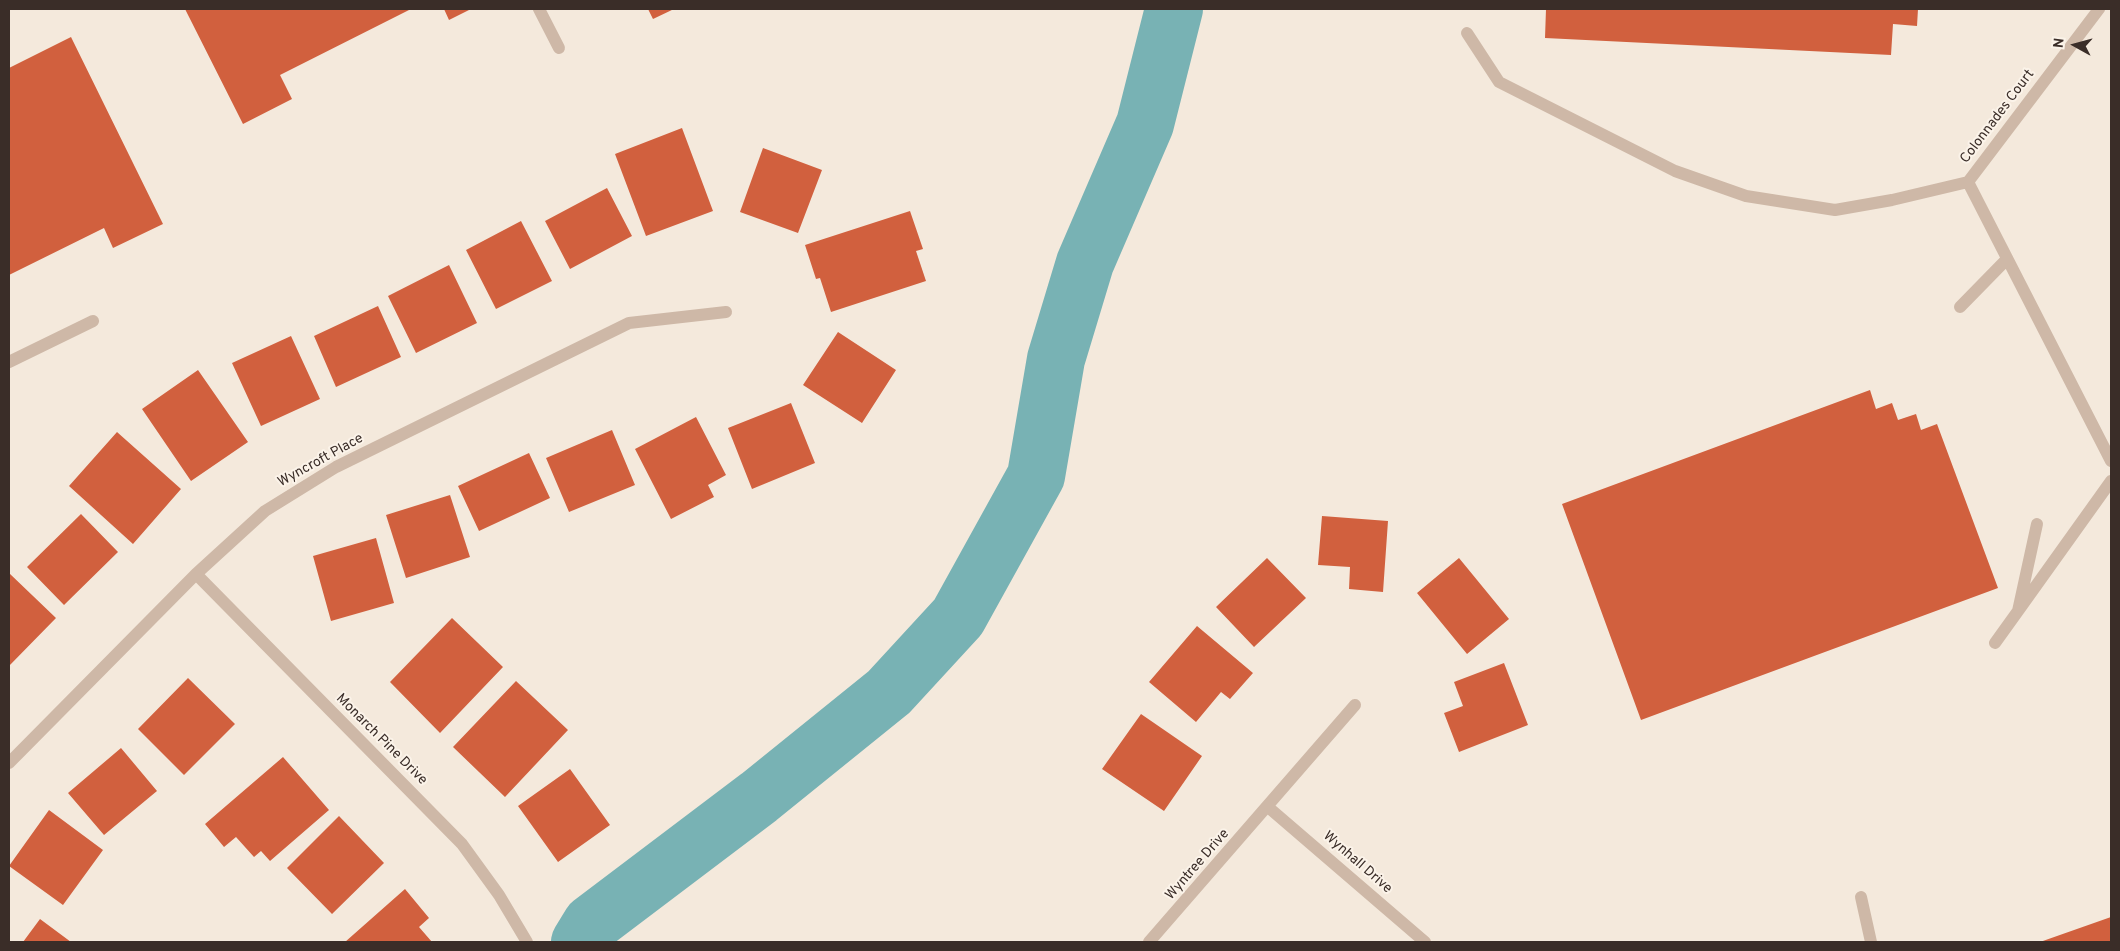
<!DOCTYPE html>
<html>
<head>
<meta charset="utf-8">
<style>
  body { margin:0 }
  #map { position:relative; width:2120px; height:951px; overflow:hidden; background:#f4e9dc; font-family:Overpass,sans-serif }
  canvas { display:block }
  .frame { position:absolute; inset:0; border:10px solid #3a2d28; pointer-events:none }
  .north { position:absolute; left:2050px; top:20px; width:50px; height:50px; -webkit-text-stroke:4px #fbf3e9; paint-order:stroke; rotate:277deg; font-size:14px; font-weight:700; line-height:20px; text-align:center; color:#3a2d28 }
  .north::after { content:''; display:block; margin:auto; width:18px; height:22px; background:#3a2d28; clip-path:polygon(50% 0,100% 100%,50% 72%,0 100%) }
</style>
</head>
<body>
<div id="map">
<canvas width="2120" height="951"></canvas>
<div class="frame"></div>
<div class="north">N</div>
</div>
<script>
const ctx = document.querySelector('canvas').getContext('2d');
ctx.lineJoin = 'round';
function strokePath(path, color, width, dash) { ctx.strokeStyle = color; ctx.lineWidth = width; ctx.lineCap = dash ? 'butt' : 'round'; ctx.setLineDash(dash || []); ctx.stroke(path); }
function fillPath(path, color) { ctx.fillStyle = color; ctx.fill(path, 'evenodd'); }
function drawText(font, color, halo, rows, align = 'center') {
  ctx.font = font + ' Overpass,sans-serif'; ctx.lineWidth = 4; ctx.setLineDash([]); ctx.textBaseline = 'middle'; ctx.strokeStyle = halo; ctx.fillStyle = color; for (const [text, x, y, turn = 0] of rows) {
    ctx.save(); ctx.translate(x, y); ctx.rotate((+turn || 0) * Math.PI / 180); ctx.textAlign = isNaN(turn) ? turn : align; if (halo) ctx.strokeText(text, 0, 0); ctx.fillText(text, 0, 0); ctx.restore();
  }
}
strokePath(new Path2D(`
  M 580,942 L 591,924 L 759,797 L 889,692 L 958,617 L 1036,476 L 1056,359 L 1085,263 L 1145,124 L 1174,9`), '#78b2b4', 58);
fillPath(new Path2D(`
  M 185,9 L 411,9 L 280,75 L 292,99 L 243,124 Z
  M 444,9 L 471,9 L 449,20 Z
  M 648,9 L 674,9 L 653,19 Z
  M 1546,9 L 1918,9 L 1917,26 L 1893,24 L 1891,55 L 1545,38 Z
  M 71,37 L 163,224 L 113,248 L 104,228 L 9,275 L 9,68 Z
  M 682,128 L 713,211 L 646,236 L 615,154 Z
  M 763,148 L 822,170 L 798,233 L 740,212 Z
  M 607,188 L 632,236 L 570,269 L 545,221 Z
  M 910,211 L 923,249 L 916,251 L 926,281 L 831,312 L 820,278 L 816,279 L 805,245 Z
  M 521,221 L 552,281 L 496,309 L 466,250 Z
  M 449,265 L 477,323 L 416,353 L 388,296 Z
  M 378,306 L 401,357 L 336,387 L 314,336 Z
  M 838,332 L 896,370 L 862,423 L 803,385 Z
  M 291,336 L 320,399 L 261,426 L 232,363 Z
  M 198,370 L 248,442 L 191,481 L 142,409 Z
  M 1870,390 L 1876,409 L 1892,403 L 1898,420 L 1916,414 L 1921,430 L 1937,424 L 1998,588 L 1641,720 L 1562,504 Z
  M 791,403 L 815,463 L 752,489 L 728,428 Z
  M 696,417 L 726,475 L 708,485 L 714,497 L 671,519 L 635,449 Z
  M 612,430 L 635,485 L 569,512 L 546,458 Z
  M 117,432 L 181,489 L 133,544 L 69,486 Z
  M 529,453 L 550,498 L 479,531 L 458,486 Z
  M 450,495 L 470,557 L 406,578 L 386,515 Z
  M 81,514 L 118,552 L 64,605 L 27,567 Z
  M 1322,516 L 1388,521 L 1383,592 L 1349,589 L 1350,567 L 1318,565 Z
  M 376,538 L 394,603 L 331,621 L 313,556 Z
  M 1267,558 L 1306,598 L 1254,647 L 1216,607 Z
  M 1459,558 L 1509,619 L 1467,654 L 1417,593 Z
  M 9,573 L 56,618 L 9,666 Z
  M 452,618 L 503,667 L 440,733 L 390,682 Z
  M 1197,626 L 1253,673 L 1230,699 L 1221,692 L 1196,722 L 1149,682 Z
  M 1504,663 L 1528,725 L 1459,752 L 1444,713 L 1463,706 L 1454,682 Z
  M 188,678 L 235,724 L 184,775 L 138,729 Z
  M 516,681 L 568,730 L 505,797 L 453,747 Z
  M 1141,714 L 1202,756 L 1164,811 L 1102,769 Z
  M 121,748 L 157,791 L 104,835 L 68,793 Z
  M 283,757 L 329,810 L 270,861 L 261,851 L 254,857 L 236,837 L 224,847 L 205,824 Z
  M 570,769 L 610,825 L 558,862 L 518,806 Z
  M 49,810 L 103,850 L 63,905 L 9,866 Z
  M 339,816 L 384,863 L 332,914 L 287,868 Z
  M 405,889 L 429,918 L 419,927 L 432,942 L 345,942 Z
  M 2111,917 L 2111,942 L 2040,942 Z
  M 40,919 L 71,942 L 23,942 Z`), '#d1603e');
strokePath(new Path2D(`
  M 539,9 L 559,48
  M 1467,33 L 1499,82 L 1675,171 L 1746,196 L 1835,210 L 1892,200 L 1968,182 L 2099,9
  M 1968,182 L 2111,461
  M 1960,307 L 2007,259
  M 9,362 L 93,321
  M 196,574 L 462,844 L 499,895 L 527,942
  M 2018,611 L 2111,481
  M 1995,643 L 2018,611 L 2037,524
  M 9,763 L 196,574 L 265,511 L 336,467 L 629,323 L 726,312
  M 1268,807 L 1425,942
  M 1861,897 L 1871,942
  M 1149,942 L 1355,705`), '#ceb8a7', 12);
drawText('14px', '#3a2d28', '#fbf3e9', [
  ["Colonnades Court",1998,117,-53],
  ["Wyncroft Place",321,461,-29],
  ["Monarch Pine Drive",381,740,45],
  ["Wynhall Drive",1357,863,41],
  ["Wyntree Drive",1198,865,-49]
]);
</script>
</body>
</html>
